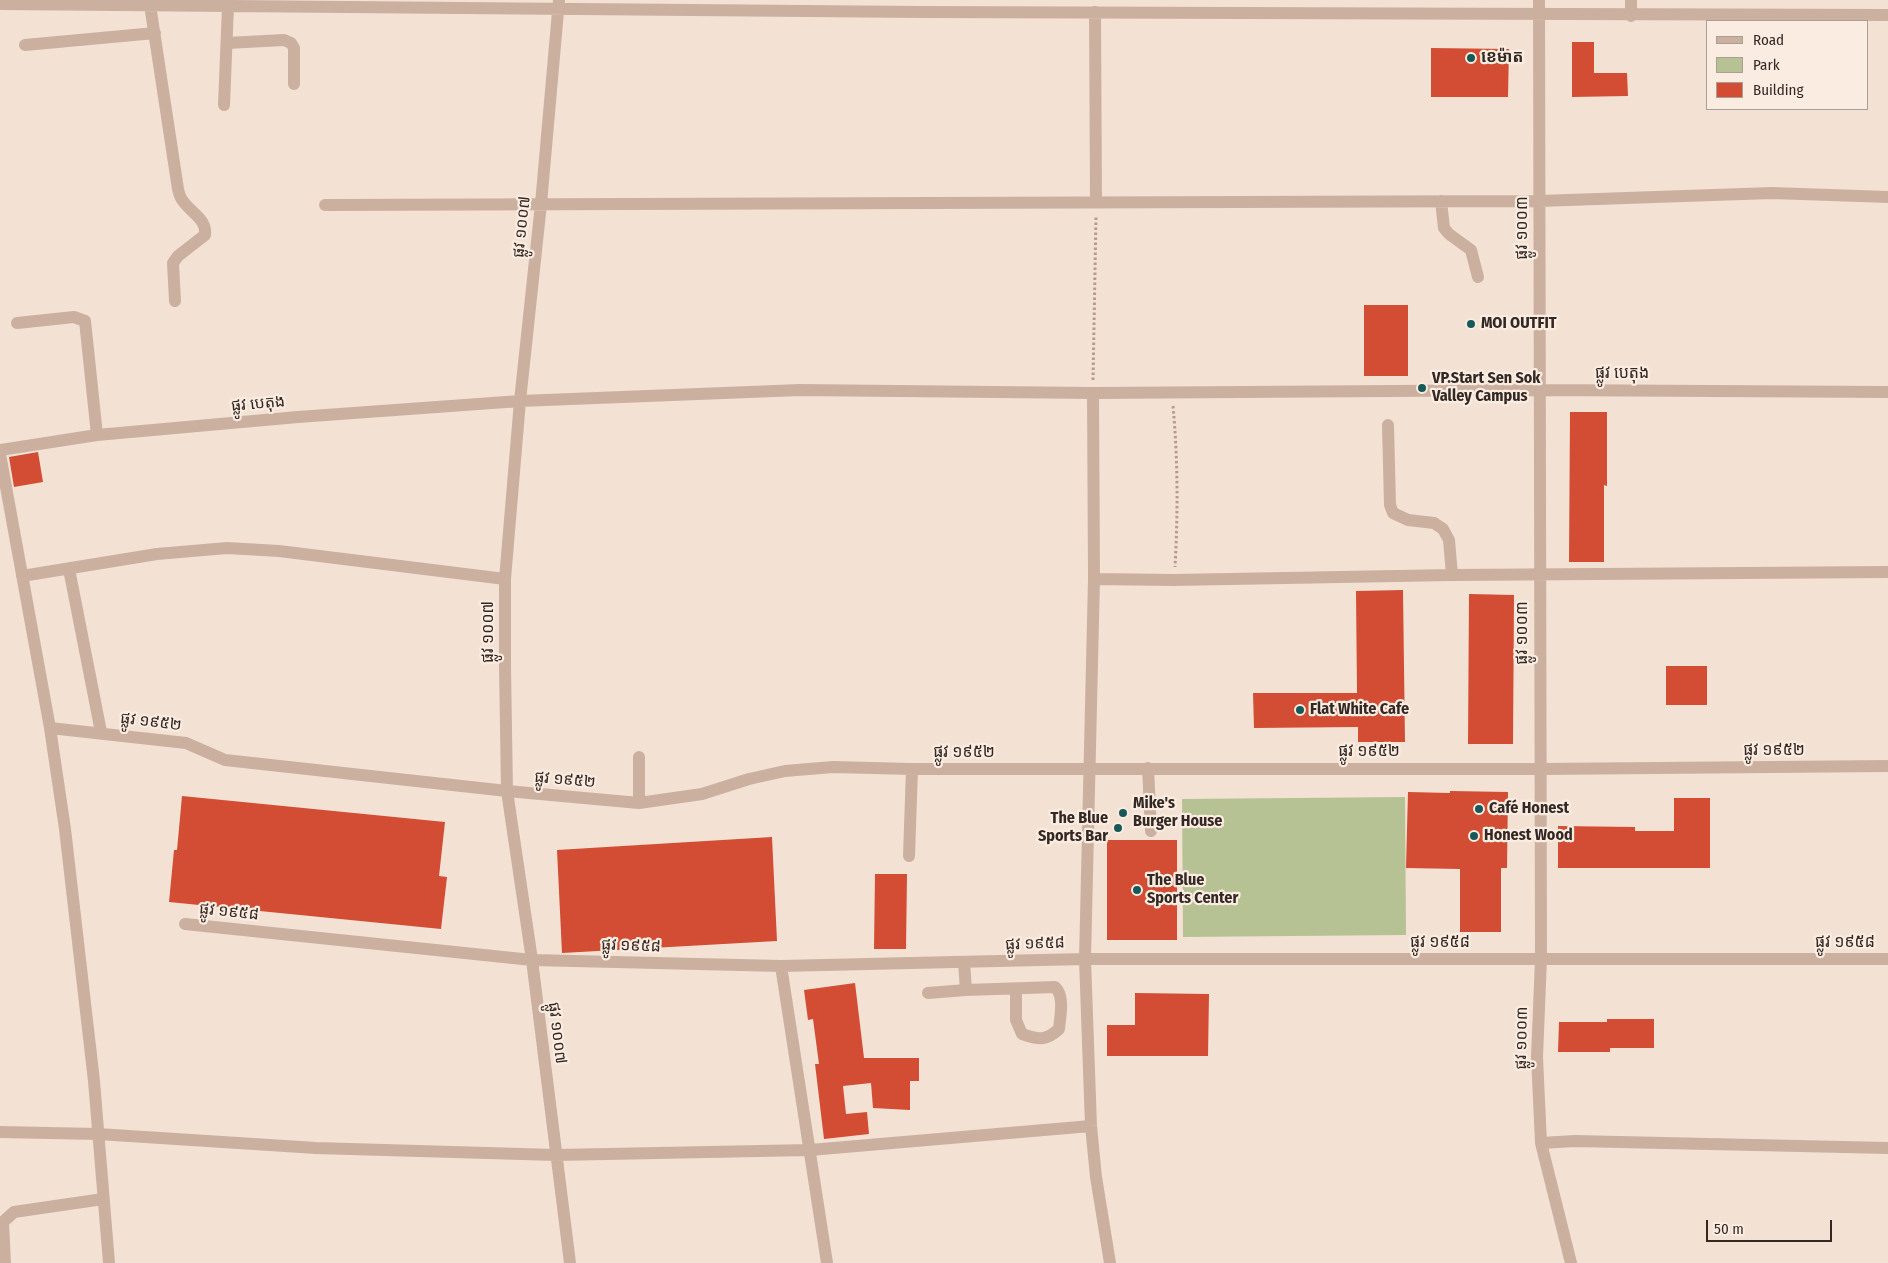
<!DOCTYPE html>
<html>
<head>
<meta charset="utf-8">
<style>
  body { margin:0 }
  #map { position:relative; width:1888px; height:1263px; overflow:hidden; background:#f3e2d4; font-family:"Fira Sans Condensed",sans-serif }
  canvas { display:block }
  .legend { position:absolute; left:1706px; top:20px; width:162px; height:90px; box-sizing:border-box; background:#faece0; border:1px solid #ab9e95; margin:0; padding:6px 9px; list-style:none; font-size:15px; color:#342824 }
  .legend li { display:flex; align-items:center; gap:10px; height:25px }
  .legend b { width:25px; border:1px solid #ab9e95 }
  .scale { position:absolute; left:1706px; top:1220px; width:126px; height:22px; box-sizing:border-box; border:2px solid #342824; border-top:0; padding-left:6px; font-size:15px; line-height:18px; white-space:nowrap; color:#342824; -webkit-text-stroke:4px #faece0; paint-order:stroke }
</style>
</head>
<body>
<div id="map">
<canvas width="1888" height="1263"></canvas>
<ul class="legend">
<li><b style="height:6px;background:#cbb09f"></b>Road</li>
<li><b style="height:14px;background:#b6c293"></b>Park</li>
<li><b style="height:14px;background:#d24d33"></b>Building</li>
</ul>
<div class="scale">50 m</div>
</div>
<script>
const ctx = document.querySelector('canvas').getContext('2d');
ctx.lineJoin = 'round';
function fillPath(path, color) { ctx.fillStyle = color; ctx.fill(path, 'evenodd'); }
function strokePath(path, color, width, dash) { ctx.strokeStyle = color; ctx.lineWidth = width; ctx.lineCap = dash ? 'butt' : 'round'; ctx.setLineDash(dash || []); ctx.stroke(path); }
function drawText(font, color, halo, rows, align = 'center') {
  ctx.font = font + ' "Fira Sans Condensed","Noto Sans Khmer",sans-serif'; ctx.lineWidth = 4.5; ctx.setLineDash([]); ctx.textBaseline = 'middle'; ctx.strokeStyle = halo; ctx.fillStyle = color; for (const [text, x, y, turn = 0] of rows) {
    ctx.save(); ctx.translate(x, y); ctx.rotate((+turn || 0) * Math.PI / 180); ctx.textAlign = isNaN(turn) ? turn : align; if (halo) ctx.strokeText(text, 0, 0); ctx.fillText(text, 0, 0); ctx.restore();
  }
}
fillPath(new Path2D(`
  M 1405,797 L 1406,935 L 1183,937 L 1182,799 Z`), '#b6c293');
fillPath(new Path2D(`
  M 1572,42 L 1594,42 L 1594,73 L 1627,73 L 1628,96 L 1572,97 Z
  M 1431,48 L 1509,49 L 1508,97 L 1431,97 Z
  M 1364,305 L 1408,305 L 1408,376 L 1364,376 Z
  M 1570,412 L 1607,412 L 1607,486 L 1604,485 L 1604,562 L 1569,562 Z
  M 38,452 L 43,482 L 14,487 L 9,457 Z
  M 1403,590 L 1405,742 L 1358,742 L 1358,727 L 1254,728 L 1253,693 L 1357,693 L 1356,591 Z
  M 1469,594 L 1514,595 L 1513,744 L 1468,744 Z
  M 1666,666 L 1707,666 L 1707,705 L 1666,705 Z
  M 1450,791 L 1508,792 L 1507,868 L 1501,868 L 1501,932 L 1460,932 L 1460,869 L 1406,868 L 1408,792 L 1450,793 Z
  M 182,796 L 445,822 L 439,876 L 447,877 L 441,929 L 169,902 L 174,850 L 177,850 Z
  M 1674,798 L 1710,798 L 1710,868 L 1558,868 L 1558,826 L 1635,827 L 1635,831 L 1674,831 Z
  M 772,837 L 777,941 L 562,953 L 557,850 Z
  M 1107,840 L 1177,840 L 1177,940 L 1107,940 Z
  M 875,874 L 907,874 L 906,949 L 874,949 Z
  M 855,983 L 864,1058 L 919,1058 L 919,1081 L 910,1081 L 910,1110 L 873,1108 L 871,1083 L 843,1086 L 846,1114 L 867,1112 L 869,1134 L 824,1139 L 815,1064 L 819,1064 L 813,1019 L 808,1020 L 804,990 Z
  M 1135,993 L 1209,994 L 1208,1056 L 1107,1056 L 1107,1025 L 1135,1025 Z
  M 1607,1019 L 1654,1019 L 1654,1048 L 1610,1048 L 1610,1052 L 1558,1052 L 1559,1022 L 1607,1022 Z`), '#d24d33');
strokePath(new Path2D(`
  M 1093,380 L 1096,216
  M 1173,406 C 1178,460 1178,513 1175,567`), '#b79a8a', 3, [2.5, 2.5]);
strokePath(new Path2D(`
  M 559,0 L 541,204 L 520,401 L 505,579 L 505,665 L 507,791 L 532,960 L 570,1263
  M 1539,0 L 1541,959 L 1537,1057 L 1541,1143 L 1571,1263
  M 0,4 C 629,9 1259,17 1888,15
  M 150,5 L 178,189 C 179,193 180,198 183,201 C 191,213 207,219 205,235 L 178,256 L 173,263 L 175,301
  M 1095,12 L 1096,202
  M 1631,16 L 1631,0
  M 227,43 L 284,40 L 291,43 L 294,48 L 294,84
  M 25,45 L 155,33
  M 224,105 L 228,6
  M 1441,201 L 1444,228 L 1449,234 L 1471,250 L 1478,277
  M 325,205 L 1539,201 L 1772,193 L 1888,197
  M 17,323 L 74,317 L 85,321 L 97,435
  M 1093,393 L 1094,579 L 1085,959 L 1091,1126 L 1096,1177 L 1110,1263
  M 1388,425 L 1390,505 L 1393,513 L 1408,520 L 1434,523 L 1443,529 L 1449,540 L 1452,575
  M 0,450 L 97,435 L 298,417 L 520,401 L 800,390 L 1093,393 L 1539,390 L 1888,392
  M 0,454 L 50,728 L 65,829 L 94,1081 L 109,1263
  M 69,569 L 101,732
  M 22,576 L 157,554 L 227,548 L 279,551 L 505,579
  M 1094,579 L 1174,580 L 1452,575 L 1888,572
  M 50,728 L 186,743 L 225,760 L 507,791 L 639,803 L 702,794 L 749,779 L 785,771 L 833,767 L 912,769 L 1540,769 L 1888,766
  M 639,757 L 639,803
  M 1148,768 L 1151,831
  M 909,856 L 912,769
  M 185,924 L 532,960 L 781,966 L 1085,959 L 1888,959
  M 964,962 L 966,990
  M 781,966 L 827,1263
  M 928,993 L 966,990 L 1055,987 C 1065,996 1060,1017 1059,1029 C 1046,1041 1039,1040 1022,1034 L 1016,1020 L 1016,989
  M 0,1132 L 98,1134 L 316,1148 L 556,1155 L 810,1150 L 1091,1126
  M 1541,1143 L 1575,1141 L 1888,1148
  M 5,1263 L 3,1222 L 14,1212 L 103,1199`), '#cbb09f', 12);
for (const [x, y, r, color] of [
  [1471,58,5,"#165958"],
  [1471,324,5,"#165958"],
  [1422,388,5,"#165958"],
  [1300,710,5,"#165958"],
  [1479,809,5,"#165958"],
  [1123,813,5,"#165958"],
  [1118,828,5,"#165958"],
  [1474,836,5,"#165958"],
  [1137,890,5,"#165958"]
]) { const dot = new Path2D(); dot.arc(x, y, r, 0, 2 * Math.PI); ctx.fillStyle = color; ctx.fill(dot); strokePath(dot, '#faece0', 2); }
drawText('bold 16px', '#342824', '#faece0', [
  ["ខេម៉ាត",1481,58],
  ["MOI OUTFIT",1481,324],
  ["VP.Start Sen Sok",1432,379],
  ["Valley Campus",1432,397],
  ["Flat White Cafe",1310,710],
  ["Mike's",1133,804],
  ["Burger House",1133,822],
  ["Café Honest",1489,809],
  ["The Blue",1108,819,"right"],
  ["Sports Bar",1108,837,"right"],
  ["Honest Wood",1484,836],
  ["The Blue",1147,881],
  ["Sports Center",1147,899]
], 'left');
drawText('16px', '#342824', '#faece0', [
  ["ផ្លូវ ១០០៧",522,227,-84],
  ["ផ្លូវ ១០០៣",1523,228,-90],
  ["ផ្លូវ បេតុង",1622,374],
  ["ផ្លូវ បេតុង",258,404,-5],
  ["ផ្លូវ ១០០៧",489,632,-90],
  ["ផ្លូវ ១០០៣",1523,633,-90],
  ["ផ្លូវ ១៩៥២",151,722,7],
  ["ផ្លូវ ១៩៥២",1774,751],
  ["ផ្លូវ ១៩៥២",1369,752],
  ["ផ្លូវ ១៩៥២",964,753],
  ["ផ្លូវ ១៩៥២",565,780,5],
  ["ផ្លូវ ១៩៥៨",229,912,6],
  ["ផ្លូវ ១៩៥៨",1440,943],
  ["ផ្លូវ ១៩៥៨",1845,943],
  ["ផ្លូវ ១៩៥៨",1035,944,-2],
  ["ផ្លូវ ១៩៥៨",631,946,2],
  ["ផ្លូវ ១០០៧",557,1033,83],
  ["ផ្លូវ ១០០៣",1522,1038,-89]
]);
</script>
</body>
</html>
